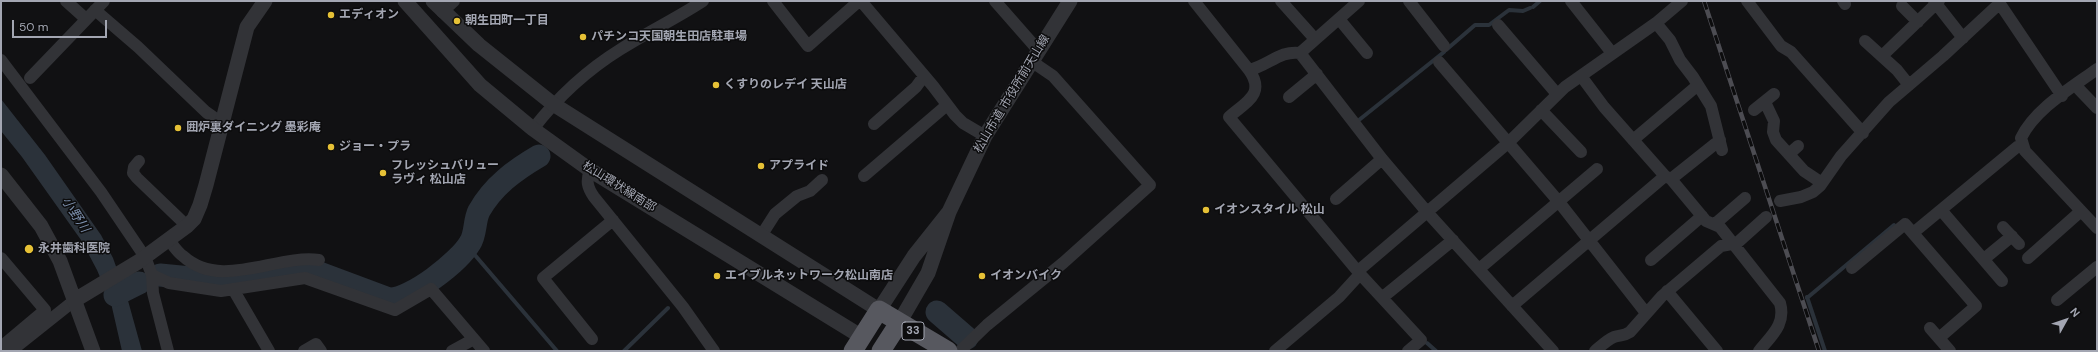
<!DOCTYPE html>
<html>
<head>
<meta charset="utf-8">
<style>
  body { margin:0 }
  #map { position:relative; width:2098px; height:352px; overflow:hidden; background:#111113; font-family:"DM Sans",sans-serif }
  canvas { display:block }
  .frame { position:absolute; inset:0; border:2px solid #a3a6b2; pointer-events:none }
  .north { position:absolute; left:2046px; top:300px; width:40px; height:40px; -webkit-text-stroke:3px #0c0c0d; paint-order:stroke; rotate:50deg; font-size:11px; font-weight:700; line-height:16px; text-align:center; color:#a3a6b2 }
  .north::after { content:''; display:block; margin:auto; width:14px; height:18px; background:#a3a6b2; clip-path:polygon(50% 0,100% 100%,50% 72%,0 100%) }
  .scale { position:absolute; left:12px; top:20px; width:95px; height:18px; box-sizing:border-box; border:2px solid #a3a6b2; border-top:0; padding-left:5px; font-size:12px; line-height:14px; white-space:nowrap; color:#a3a6b2; -webkit-text-stroke:3px #0c0c0d; paint-order:stroke }
</style>
</head>
<body>
<div id="map">
<canvas width="2098" height="352"></canvas>
<div class="frame"></div>
<div class="north">N</div>
<div class="scale">50 m</div>
</div>
<script>
const ctx = document.querySelector('canvas').getContext('2d');
ctx.lineJoin = 'round';
function fillPath(path, color) { ctx.fillStyle = color; ctx.fill(path, 'evenodd'); }
function strokePath(path, color, width, dash) { ctx.strokeStyle = color; ctx.lineWidth = width; ctx.lineCap = dash ? 'butt' : 'round'; ctx.setLineDash(dash || []); ctx.stroke(path); }
function drawText(font, color, halo, rows, align = 'center') {
  ctx.font = font + ' "DM Sans","Noto Sans JP",sans-serif'; ctx.lineWidth = 3; ctx.setLineDash([]); ctx.textBaseline = 'middle'; ctx.strokeStyle = halo; ctx.fillStyle = color; for (const [text, x, y, turn = 0] of rows) {
    ctx.save(); ctx.translate(x, y); ctx.rotate((+turn || 0) * Math.PI / 180); ctx.textAlign = isNaN(turn) ? turn : align; if (halo) ctx.strokeText(text, 0, 0); ctx.fillText(text, 0, 0); ctx.restore();
  }
}
fillPath(new Path2D(`
  M 1,99 L 45,155 L 101,235 L 113,258 L 127,297 L 142,351 L 122,351 L 111,303 L 97,270 L 81,240 L 22,157 L 1,131 Z`), '#2b323a');
strokePath(new Path2D(`
  M 1533,7 L 1540,1
  M 1446,50 L 1475,25 L 1489,25 L 1509,10 L 1523,11 L 1530,8
  M 1359,120 L 1444,52
  M 468,247 L 557,351
  M 1807,297 L 1825,351
  M 1807,298 L 1894,225
  M 1427,343 L 1436,351
  M 624,351 L 668,308`), '#2b323a', 4);
strokePath(new Path2D(`
  M 160,275 L 222,281 L 302,269 L 322,274 L 389,299 C 410,300 459,262 470,243 C 476,234 474,221 479,211 C 493,186 515,170 539,156
  M 115,295 L 139,283
  M 937,312 L 967,338`), '#2b323a', 23);
strokePath(new Path2D(`
  M 66,1 L 86,19
  M 773,1 L 808,46 L 859,1
  M 861,1 L 933,86 L 955,115 L 963,123 L 985,136
  M 995,1 L 1038,50
  M 1194,1 L 1249,70 C 1266,94 1246,102 1229,117 L 1360,274 L 1339,297 L 1275,351
  M 1281,1 L 1315,39
  M 1409,1 L 1444,46
  M 1571,1 L 1612,53
  M 1747,1 L 1781,46 L 1791,52 L 1863,133
  M 1843,1 L 1845,4
  M 1934,1 L 1963,38
  M 1998,1 L 2062,96
  M 1902,6 L 1918,22
  M 95,10 L 138,47 L 206,112 L 223,124
  M 442,12 L 454,1
  M 1339,19 L 1367,53
  M 1656,23 L 1670,40 L 1680,60 L 1693,77 L 1711,106 L 1722,150
  M 1498,25 L 1557,94
  M 1865,41 L 1897,70 L 1909,85
  M 1300,53 L 1359,1
  M 1882,56 L 1939,1
  M 1,60 L 101,192 L 145,257 L 152,275 L 153,293 L 168,351
  M 1439,62 L 1559,202 L 1646,313
  M 2097,69 C 2071,88 2035,109 2021,138 L 2025,151 L 2097,228
  M 1249,70 C 1268,66 1280,50 1300,53 L 1382,159 L 1427,212 L 1553,351
  M 1581,76 L 1604,107 L 1665,176
  M 30,78 L 104,1
  M 2075,85 L 2097,108
  M 1289,97 L 1317,74
  M 1765,102 L 1774,121 L 1773,132 L 1776,140 L 1804,171 L 1822,183
  M 1541,110 L 1581,152
  M 1754,110 L 1774,94
  M 874,124 L 916,87 L 924,76
  M 533,129 C 557,98 587,70 621,49 C 648,32 677,18 703,1
  M 1633,140 L 1698,85
  M 1789,154 L 1798,146
  M 139,161 L 134,167 L 133,173 L 137,178 L 187,226
  M 590,170 C 586,181 587,187 594,197 L 683,307 L 714,351
  M 864,176 L 947,105
  M 1671,179 L 1706,221 L 1720,227 L 1780,303 C 1786,324 1772,335 1759,351
  M 1336,199 L 1382,159
  M 1780,201 L 1801,197 L 1813,192 L 1820,186 L 1841,156 L 1889,102 L 1943,56 L 2000,3
  M 1941,210 L 2002,281
  M 1716,223 L 1745,198
  M 2003,227 L 2019,244
  M 1913,233 L 2017,147 L 2022,146
  M 761,236 L 775,214 L 797,196 L 810,191 L 822,180
  M 169,240 C 173,245 177,252 183,256 C 221,291 276,254 319,260
  M 1,258 L 45,310 L 1,347
  M 2028,258 L 2081,211
  M 1984,259 L 2012,236
  M 1651,260 L 1702,216
  M 1852,268 L 1905,224 L 1976,306 L 1939,338
  M 1479,269 L 1597,169
  M 1358,271 L 1508,143 L 1565,87 L 1656,23 L 1682,1
  M 1360,274 L 1421,340 L 1408,351
  M 152,275 L 169,283 L 221,291 L 305,278 L 395,310 L 431,289 L 484,351
  M 233,289 L 269,351
  M 1667,291 L 1717,351
  M 1383,297 L 1453,240
  M 2057,300 L 2097,267
  M 1512,306 L 1665,176 L 1671,179 L 1720,140
  M 1930,328 L 1950,351
  M 592,339 L 543,278 L 613,220
  M 11,351 L 75,300
  M 304,351 L 316,344 L 321,351
  M 452,351 L 474,339
  M 960,351 L 987,325 L 1063,263 L 1150,185 L 1053,76 L 1031,61
  M 1595,351 C 1601,346 1607,340 1614,337 C 1621,335 1624,336 1630,332 L 1662,296 L 1721,246 L 1737,243 L 1766,217`), '#323337', 12);
strokePath(new Path2D(`
  M 405,1 L 480,85 L 533,129 L 590,170 L 862,337
  M 433,1 L 479,45 L 553,104 L 879,310 L 914,256 L 949,212
  M 1,175 L 41,226 L 60,261 L 93,351
  M 75,300 L 138,262 L 187,226 L 194,219 L 200,205 L 206,185 L 247,27 L 265,1
  M 899,323 L 928,273 L 949,212 L 985,136 L 1070,1`), '#323337', 15);
strokePath(new Path2D(`
  M 853,351 L 879,310 L 948,351
  M 881,351 L 899,323`), '#57585f', 19);
const rail = new Path2D(`
  M 1704,1 L 1819,351`);
strokePath(rail, '#4c4c52', 4.5);
strokePath(rail, '#0c0c0d', 3, [9]);
for (const [x, y, r, color] of [
  [331,15,4,"#e6c136"],
  [457,21,4,"#e6c136"],
  [583,37,4,"#e6c136"],
  [716,85,4,"#e6c136"],
  [178,128,4,"#e6c136"],
  [331,147,4,"#e6c136"],
  [761,166,4,"#e6c136"],
  [383,173,4,"#e6c136"],
  [1206,210,4,"#e6c136"],
  [29,249,5,"#e6c136"],
  [717,276,4,"#e6c136"],
  [982,276,4,"#e6c136"]
]) { const dot = new Path2D(); dot.arc(x, y, r, 0, 2 * Math.PI); ctx.fillStyle = color; ctx.fill(dot); strokePath(dot, '#0c0c0d', 1.5); }
for (const [x, y, w] of [
  [913,331,22]
]) { const box = new Path2D(); box.roundRect(x - w / 2, y - 9, w, 18, 3); ctx.fillStyle = '#0c0c0d'; ctx.fill(box); strokePath(box, '#a3a6b2', 1); }
drawText('bold 11px', '#a3a6b2', null, [
  ["33",913,331]
]);
drawText('bold 12px', '#a3a6b2', '#0c0c0d', [
  ["エディオン",339,15],
  ["朝生田町一丁目",465,21],
  ["パチンコ天国朝生田店駐車場",591,37],
  ["くすりのレデイ 天山店",724,85],
  ["囲炉裏ダイニング 墨彩庵",186,128],
  ["ジョー・プラ",339,147],
  ["フレッシュバリュー",391,166],
  ["ラヴィ 松山店",391,180],
  ["アプライド",769,166],
  ["イオンスタイル 松山",1214,210],
  ["永井歯科医院",38,249],
  ["エイブルネットワーク松山南店",725,276],
  ["イオンバイク",990,276]
], 'left');
drawText('12px', '#a3a6b2', '#0c0c0d', [
  ["松山市道 市役所前天山線",1012,94,-59],
  ["松山環状線南部",619,187,32]
]);
drawText('italic 13px', '#7c8fac', '#0c0c0d', [
  ["小野川",75,215,57]
]);
</script>
</body>
</html>
